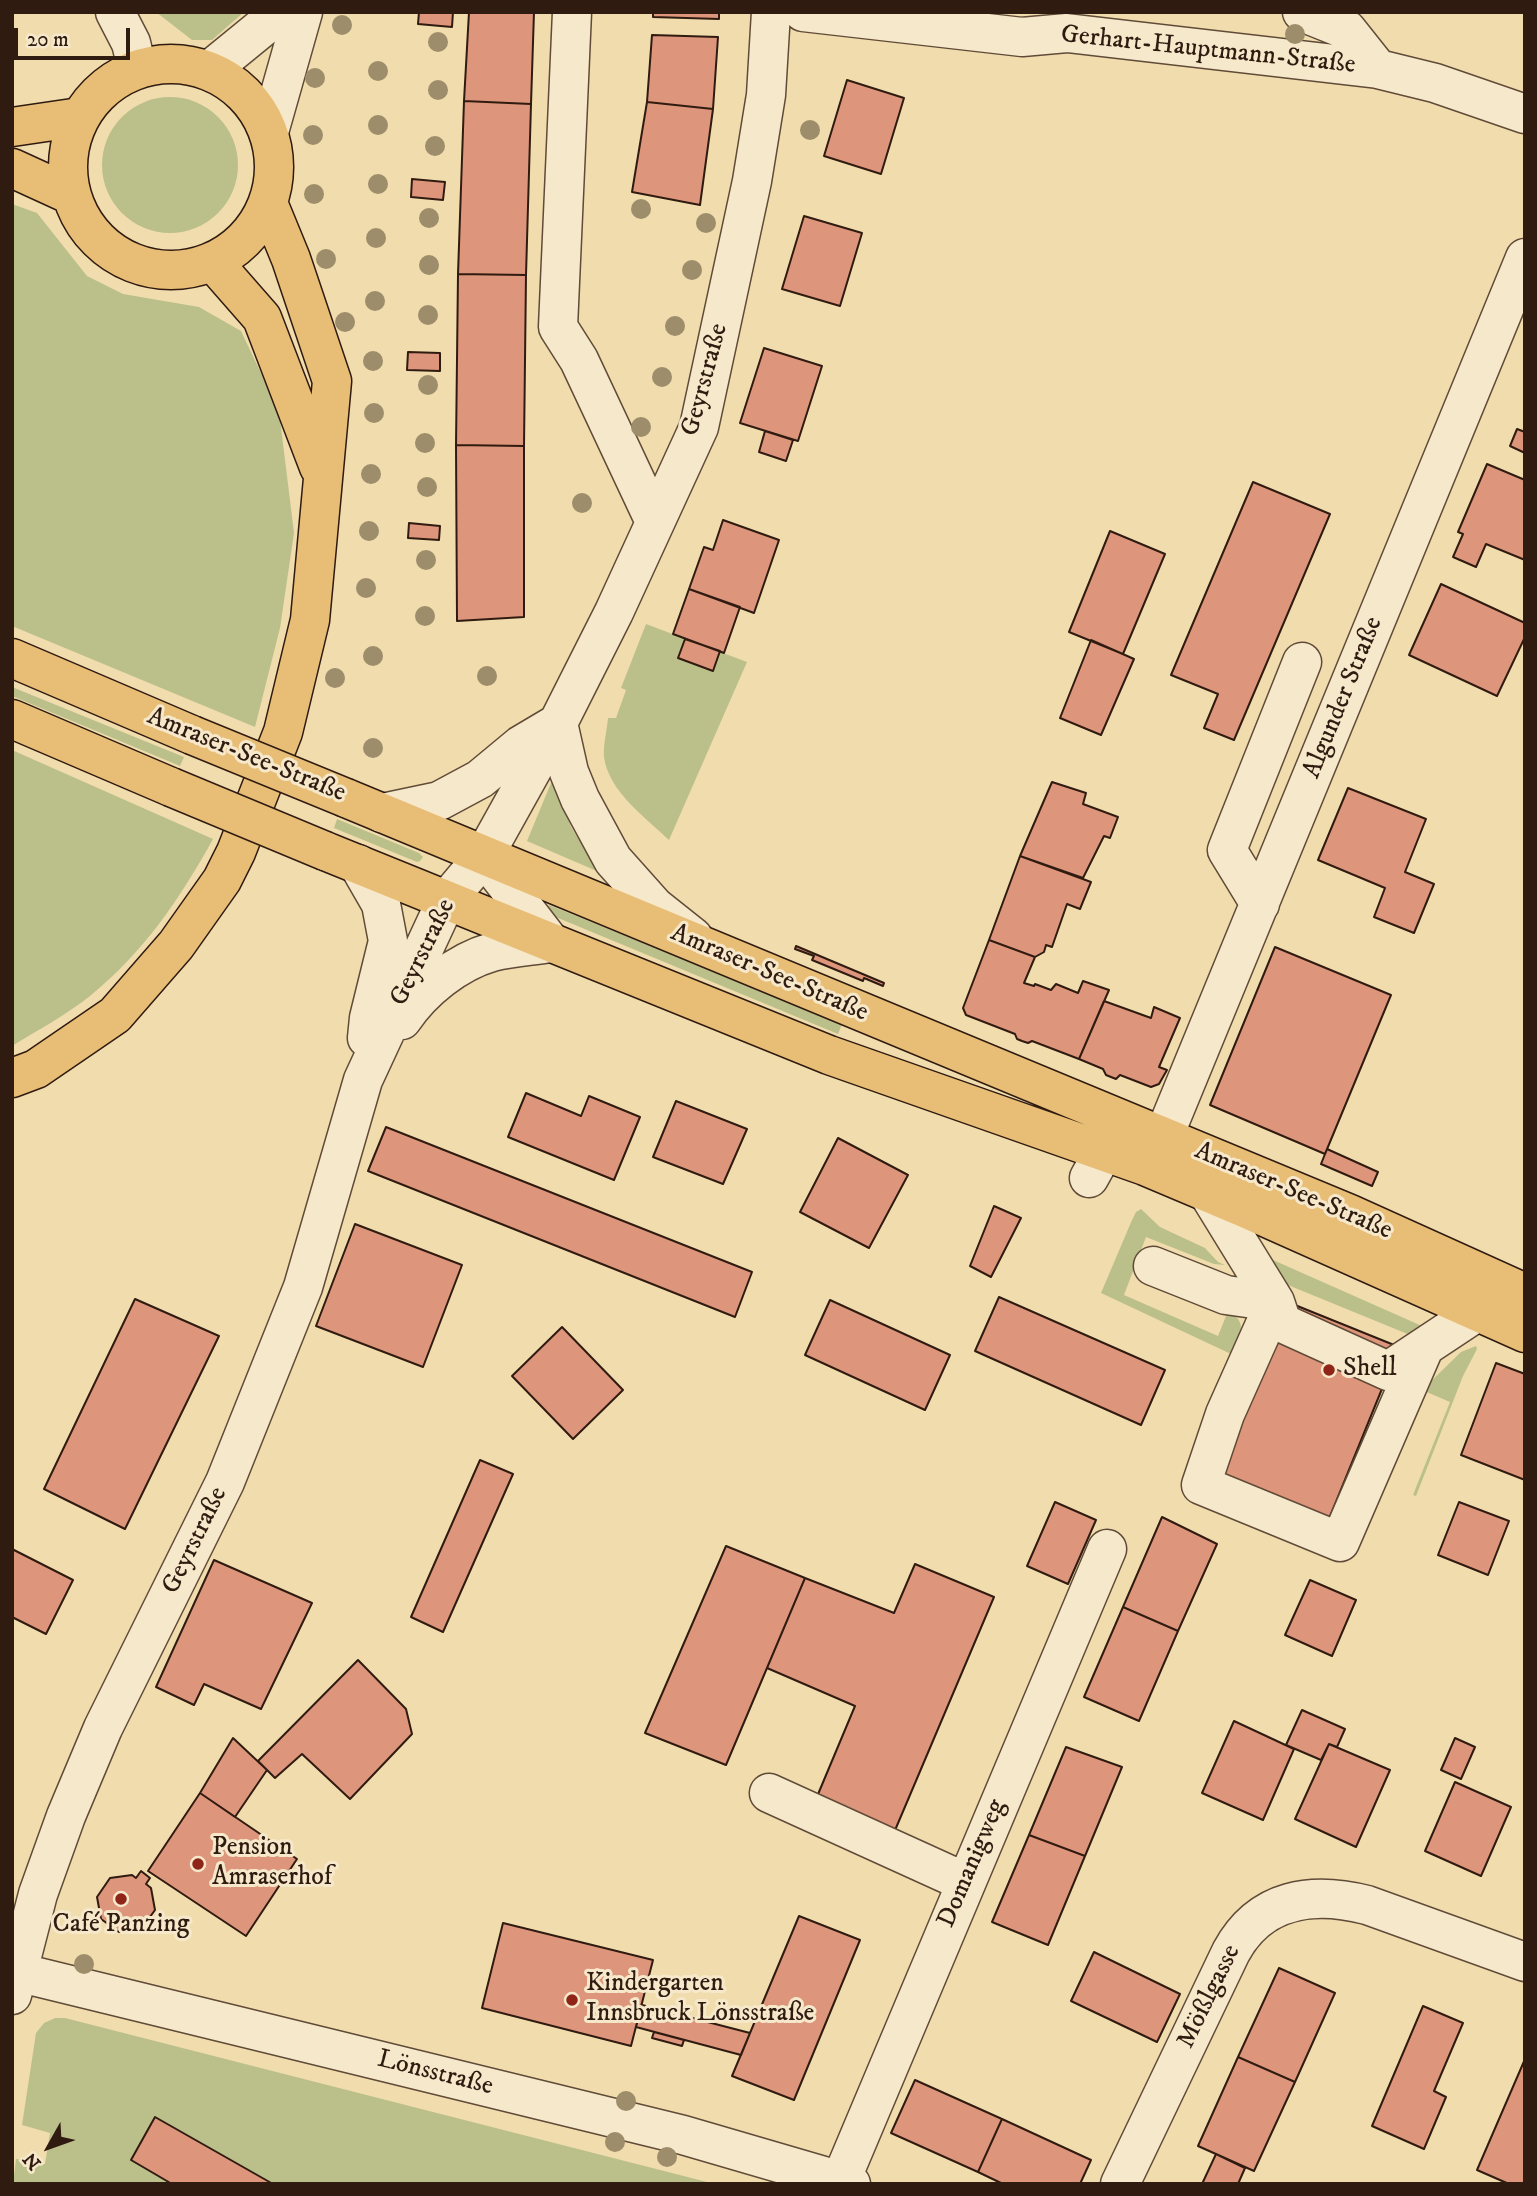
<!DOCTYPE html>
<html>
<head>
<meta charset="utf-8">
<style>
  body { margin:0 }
  #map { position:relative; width:1537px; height:2196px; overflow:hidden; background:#f1dcae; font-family:"IM FELL DW Pica",serif }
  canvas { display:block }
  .frame { position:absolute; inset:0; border:14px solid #301b11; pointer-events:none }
  .north { position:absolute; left:14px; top:2112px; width:70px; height:70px; -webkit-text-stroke:5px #f6e8ca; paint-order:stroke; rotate:230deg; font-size:19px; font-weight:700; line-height:28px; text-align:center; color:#301b11 }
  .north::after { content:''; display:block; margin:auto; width:24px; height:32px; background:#301b11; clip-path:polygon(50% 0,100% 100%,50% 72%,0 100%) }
  .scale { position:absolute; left:14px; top:28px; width:116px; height:32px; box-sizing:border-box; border:4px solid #301b11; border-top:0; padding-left:9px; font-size:21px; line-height:24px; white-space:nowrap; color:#301b11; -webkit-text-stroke:5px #f6e8ca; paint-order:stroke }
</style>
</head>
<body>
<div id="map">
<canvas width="1537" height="2196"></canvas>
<div class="frame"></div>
<div class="north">N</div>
<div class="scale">20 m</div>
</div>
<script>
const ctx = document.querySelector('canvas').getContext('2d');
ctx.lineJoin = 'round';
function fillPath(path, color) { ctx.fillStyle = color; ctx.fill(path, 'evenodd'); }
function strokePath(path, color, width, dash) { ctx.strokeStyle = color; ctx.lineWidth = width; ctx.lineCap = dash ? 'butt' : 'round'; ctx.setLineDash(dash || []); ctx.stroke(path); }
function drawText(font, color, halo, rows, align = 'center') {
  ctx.font = font + ' "IM FELL DW Pica",serif'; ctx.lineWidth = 6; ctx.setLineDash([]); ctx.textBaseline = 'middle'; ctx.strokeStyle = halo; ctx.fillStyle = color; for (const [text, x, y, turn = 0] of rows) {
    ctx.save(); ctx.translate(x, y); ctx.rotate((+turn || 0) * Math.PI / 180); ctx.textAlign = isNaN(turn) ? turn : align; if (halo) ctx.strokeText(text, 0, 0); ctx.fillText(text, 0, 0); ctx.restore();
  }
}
fillPath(new Path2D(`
  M 156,12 L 244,12 L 212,40 L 192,40 Z
  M102 165a68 68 0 1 1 136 0a68 68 0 1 1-136 0Z
  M 12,204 L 37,213 L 87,276 L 123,294 L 199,307 L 241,331 L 279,411 L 294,533 L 280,628 L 255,727 L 12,626 Z
  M 646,624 L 747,662 L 669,840 C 645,817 609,792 604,757 C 603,745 607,730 608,718 L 616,718 L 626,690 L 621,688 Z
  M 12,687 L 184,757 L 180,766 L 12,696 Z
  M 12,750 L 213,839 C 180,899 143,953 90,996 C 66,1015 38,1030 12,1046 Z
  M 551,783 L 554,783 L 557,787 L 571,827 L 599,872 L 527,841 Z
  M 337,819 L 419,853 L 423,857 L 420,861 L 417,862 L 334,828 Z
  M 549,905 L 842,1024 L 838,1034 L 546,913 Z
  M 1141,1209 L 1160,1227 L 1205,1248 L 1218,1262 L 1225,1265 L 1214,1264 L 1146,1237 L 1124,1295 L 1218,1336 L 1228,1311 C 1250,1323 1239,1336 1231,1354 L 1101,1293 L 1132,1220 L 1136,1212 Z
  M 1273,1260 L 1422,1326 L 1410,1335 L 1283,1283 L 1269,1261 Z
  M 1476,1346 L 1477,1349 L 1463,1376 L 1416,1496 L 1413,1495 L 1450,1402 L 1422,1390 L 1461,1352 Z
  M 55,2018 L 65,2018 L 715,2184 L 273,2184 L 156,2117 L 172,2184 L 13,2184 L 16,2159 L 45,2164 L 50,2133 L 22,2125 L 36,2033 L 44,2023 Z`), '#bbc08a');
const building = new Path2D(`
  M 419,12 L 453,12 L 452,27 L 418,24 Z
  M 469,12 L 534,12 L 531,104 L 464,101 Z
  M 653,12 L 719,12 L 719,19 L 653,17 Z
  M 652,35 L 718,37 L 713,109 L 647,102 Z
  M 847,80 L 904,98 L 881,174 L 824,156 Z
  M 464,101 L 531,104 L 526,275 L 458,274 Z
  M 647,102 L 713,109 L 700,205 L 632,192 Z
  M 412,179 L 445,182 L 443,200 L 411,197 Z
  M 804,216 L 862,233 L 840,306 L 782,289 Z
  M 458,274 L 526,275 L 524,446 L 456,445 Z
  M 764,348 L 822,366 L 798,441 L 740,423 Z
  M 408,352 L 440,353 L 440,371 L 407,370 Z
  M 1517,429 L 1525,432 L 1525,453 L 1510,446 Z
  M 765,431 L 793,440 L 786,461 L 759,452 Z
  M 456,445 L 524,446 L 524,617 L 457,621 Z
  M 1487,464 L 1525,480 L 1525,560 L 1486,544 L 1476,567 L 1453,557 L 1463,534 L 1458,532 Z
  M 1253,482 L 1330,514 L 1234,740 L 1204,728 L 1218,694 L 1171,675 Z
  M 723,520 L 779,540 L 754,613 L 689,589 L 704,547 L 713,550 Z
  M 409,523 L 440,526 L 439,540 L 408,538 Z
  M 1110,531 L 1165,554 L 1123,654 L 1069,632 Z
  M 1441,584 L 1525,623 L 1525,637 L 1497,696 L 1409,655 Z
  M 689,589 L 740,607 L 724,653 L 673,634 Z
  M 685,639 L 720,651 L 713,671 L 678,658 Z
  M 1091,640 L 1134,659 L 1101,735 L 1060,718 Z
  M 1052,782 L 1086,793 L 1083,804 L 1118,817 L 1110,838 L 1104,836 L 1083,878 L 1020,856 Z
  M 1348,788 L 1426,819 L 1405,872 L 1434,884 L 1414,933 L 1374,917 L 1385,888 L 1318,860 Z
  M 1020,856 L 1091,882 L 1080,909 L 1067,904 L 1052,947 L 1046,945 L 1044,952 L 1035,957 L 989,940 Z
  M 989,940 L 1035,957 L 1024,983 L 1034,986 L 1035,984 L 1051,990 L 1056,984 L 1078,993 L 1083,981 L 1109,990 L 1079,1059 L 1032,1041 L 1028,1043 L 1022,1041 L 1017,1039 L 1015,1034 L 966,1015 L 963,1008 Z
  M 796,946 L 884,983 L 883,986 L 864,978 L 863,981 L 812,960 L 814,956 L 795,949 Z
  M 1275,947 L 1391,995 L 1325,1154 L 1210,1105 Z
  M 1104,1001 L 1151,1018 L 1154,1007 L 1180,1018 L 1159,1067 L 1167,1070 L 1159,1084 L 1151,1087 L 1120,1075 L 1116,1079 L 1106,1075 L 1103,1069 L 1079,1059 Z
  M 526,1093 L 581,1116 L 589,1096 L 640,1117 L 614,1180 L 508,1137 Z
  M 676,1101 L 747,1129 L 723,1184 L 653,1157 Z
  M 386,1127 L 752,1272 L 735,1317 L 368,1171 Z
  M 838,1138 L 908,1175 L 869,1248 L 800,1212 Z
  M 1327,1149 L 1378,1172 L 1372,1186 L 1321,1164 Z
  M 994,1206 L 1021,1218 L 991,1277 L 970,1266 Z
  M 355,1224 L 462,1265 L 423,1367 L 316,1326 Z
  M 999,1297 L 1165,1370 L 1141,1425 L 975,1351 Z
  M 135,1299 L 219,1336 L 125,1529 L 44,1489 Z
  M 830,1300 L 950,1355 L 925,1410 L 805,1355 Z
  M 1290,1303 L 1399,1347 L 1327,1524 L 1218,1481 Z
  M 562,1327 L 623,1390 L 573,1439 L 512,1376 Z
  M 1496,1363 L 1525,1374 L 1525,1480 L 1461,1455 Z
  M 480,1460 L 513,1474 L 443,1632 L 411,1617 Z
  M 1055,1502 L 1096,1520 L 1068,1584 L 1027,1566 Z
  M 1459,1502 L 1509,1521 L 1488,1575 L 1438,1555 Z
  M 1162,1517 L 1217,1544 L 1178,1631 L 1123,1607 Z
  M 726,1546 L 805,1578 L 726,1765 L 645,1733 Z
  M 12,1549 L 73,1580 L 46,1634 L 12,1617 Z
  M 214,1560 L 312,1603 L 261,1709 L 204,1684 L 194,1705 L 156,1687 Z
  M 915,1564 L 994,1597 L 893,1835 L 816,1799 L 855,1706 L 767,1668 L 805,1578 L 894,1613 Z
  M 1310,1580 L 1356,1600 L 1332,1656 L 1285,1635 Z
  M 1123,1607 L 1178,1631 L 1139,1721 L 1084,1697 Z
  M 358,1660 L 406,1709 L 412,1734 L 350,1799 L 302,1754 L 275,1778 L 258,1761 Z
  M 1302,1710 L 1345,1729 L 1337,1747 L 1329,1744 L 1321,1760 L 1286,1745 Z
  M 1234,1721 L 1294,1749 L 1263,1820 L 1202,1793 Z
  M 233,1738 L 267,1770 L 235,1817 L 200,1793 Z
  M 1455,1738 L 1475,1747 L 1461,1779 L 1441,1770 Z
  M 1329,1744 L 1390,1770 L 1356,1847 L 1295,1819 Z
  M 1066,1747 L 1122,1767 L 1085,1856 L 1029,1835 Z
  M 1455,1782 L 1511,1807 L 1481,1876 L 1425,1851 Z
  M 200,1793 L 297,1859 L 246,1936 L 148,1871 Z
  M 1029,1835 L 1085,1856 L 1048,1945 L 992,1922 Z
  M 141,1871 L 150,1878 L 146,1884 L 151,1888 L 155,1910 L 142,1928 L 119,1932 L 101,1919 L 97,1897 L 110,1878 L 132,1875 L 136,1878 Z
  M 799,1916 L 860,1940 L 794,2100 L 732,2076 Z
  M 503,1923 L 653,1960 L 631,2046 L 482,2008 Z
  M 1094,1952 L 1180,1994 L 1157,2042 L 1071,2001 Z
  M 1279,1968 L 1335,1993 L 1295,2082 L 1238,2057 Z
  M 642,2005 L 750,2033 L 741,2055 L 636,2027 Z
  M 1423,2006 L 1463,2023 L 1434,2091 L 1446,2097 L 1424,2149 L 1372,2126 Z
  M 654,2032 L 684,2040 L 682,2046 L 652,2038 Z
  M 1238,2057 L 1295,2082 L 1254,2171 L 1198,2146 Z
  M 1525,2059 L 1525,2184 L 1509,2184 L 1477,2170 Z
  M 915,2080 L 1002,2119 L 978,2172 L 891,2133 Z
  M 155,2117 L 273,2184 L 172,2184 L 131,2160 Z
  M 1002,2119 L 1091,2160 L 1080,2184 L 1003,2184 L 978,2172 Z
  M 1216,2154 L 1245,2168 L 1238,2184 L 1202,2184 Z`);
fillPath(building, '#dd957b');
strokePath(building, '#301b11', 2);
const minor = new Path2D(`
  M 115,12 L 131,43 L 137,68
  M 572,12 L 558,327 L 579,360 L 655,522
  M 803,12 L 1022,37 L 1067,33 L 1378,69 L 1435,83 L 1525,114
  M 1302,12 L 1347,30 L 1378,69
  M 210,70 L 281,12
  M 269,132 L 303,12
  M 558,723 L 569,772 L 580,799 L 613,860 L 654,906 L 693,937
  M 382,813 L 439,801 L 480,779 L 521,745 L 553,726
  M 358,864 L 381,904 L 388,941 L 369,1018 L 367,1038
  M 1260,904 L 1227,850 L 1302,662
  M 402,1020 C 422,990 457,962 492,952 C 511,947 532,946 551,943 L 484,856
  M 1163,1138 L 1525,258
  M 1089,1178 L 1104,1151
  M 1208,1193 L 1275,1302 L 1282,1323 L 1388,1371 L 1477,1312
  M 1153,1266 L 1226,1295 L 1275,1302 L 1225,1414 L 1201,1485 L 1340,1542 L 1424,1348
  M 769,1793 L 965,1882
  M 17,1972 L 683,2135 L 851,2184
  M 12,1995 L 38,1894 L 66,1816 L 103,1728 L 225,1482 L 303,1287 L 363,1080 L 446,901 L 484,856 L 558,723 L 614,612 L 699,427 L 752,181 L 766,95 L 771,12
  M 841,2180 L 1107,1549
  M 1120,2184 L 1231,1952 C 1260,1898 1312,1891 1367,1905 L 1525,1962`);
const major = new Path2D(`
  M68 167a103 103 0 1 1 206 0a103 103 0 1 1-206 0Z
  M 12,127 L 80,117
  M 12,168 L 71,195
  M 213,262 L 262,318 L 319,467
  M 12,658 L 192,735
  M 12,719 L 171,787
  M 346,798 L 1350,1214 L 1525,1293
  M 325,851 L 829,1055 L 1145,1166 L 1247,1209 L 1525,1333
  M 12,1078 L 36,1069 L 115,1015 L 176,945 L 222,880 L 236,852 L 283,732 L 310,620 L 332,381 L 291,259 L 268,203`);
strokePath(minor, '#604b38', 41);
strokePath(major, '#301b11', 41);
strokePath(minor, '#f6e8ca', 38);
strokePath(major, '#e8be77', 38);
const majorBridge = new Path2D(`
  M 192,735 L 346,798
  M 171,787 L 325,851`);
strokePath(majorBridge, '#301b11', 41, []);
strokePath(majorBridge, '#e8be77', 38);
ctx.fillStyle = '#9e8d6b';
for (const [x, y] of [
  [342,25],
  [1295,34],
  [438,42],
  [378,71],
  [315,78],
  [438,90],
  [378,125],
  [810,130],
  [313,135],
  [435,146],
  [378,184],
  [314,194],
  [641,209],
  [429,218],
  [706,223],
  [376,238],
  [326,259],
  [429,265],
  [692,270],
  [375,301],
  [428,315],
  [345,322],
  [675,326],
  [373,361],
  [662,377],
  [428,385],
  [374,413],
  [641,427],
  [425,443],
  [371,474],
  [427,487],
  [582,503],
  [369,531],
  [426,560],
  [366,588],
  [425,616],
  [373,656],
  [487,676],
  [335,678],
  [373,748],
  [84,1964],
  [626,2101],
  [615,2142],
  [667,2157]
]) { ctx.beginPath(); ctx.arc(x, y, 10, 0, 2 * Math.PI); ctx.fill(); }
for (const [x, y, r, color] of [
  [1329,1370,7,"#8f2418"],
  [198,1864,7,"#8f2418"],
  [121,1899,7,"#8f2418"],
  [572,2000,7,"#8f2418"]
]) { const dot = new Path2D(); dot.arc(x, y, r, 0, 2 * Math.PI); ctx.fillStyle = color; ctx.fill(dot); strokePath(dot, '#f6e8ca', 2.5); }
drawText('26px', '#301b11', '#f6e8ca', [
  ["Gerhart-Hauptmann-Straße",1208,51,6],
  ["Geyrstraße",706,380,-75],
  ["Algunder Straße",1344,698,-68],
  ["Amraser-See-Straße",246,756,22],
  ["Geyrstraße",424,953,-64],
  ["Amraser-See-Straße",769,974,23],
  ["Amraser-See-Straße",1293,1192,23],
  ["Geyrstraße",196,1541,-64],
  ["Domanigweg",973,1864,-67],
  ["Mößlgasse",1210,1997,-64],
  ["Lönsstraße",435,2074,14]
]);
drawText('26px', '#301b11', '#f6e8ca', [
  ["Shell",1343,1370],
  ["Pension",212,1849],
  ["Amraserhof",212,1879],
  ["Café Panzing",121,1926,"center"],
  ["Kindergarten",586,1985],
  ["Innsbruck Lönsstraße",586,2015]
], 'left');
</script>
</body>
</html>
